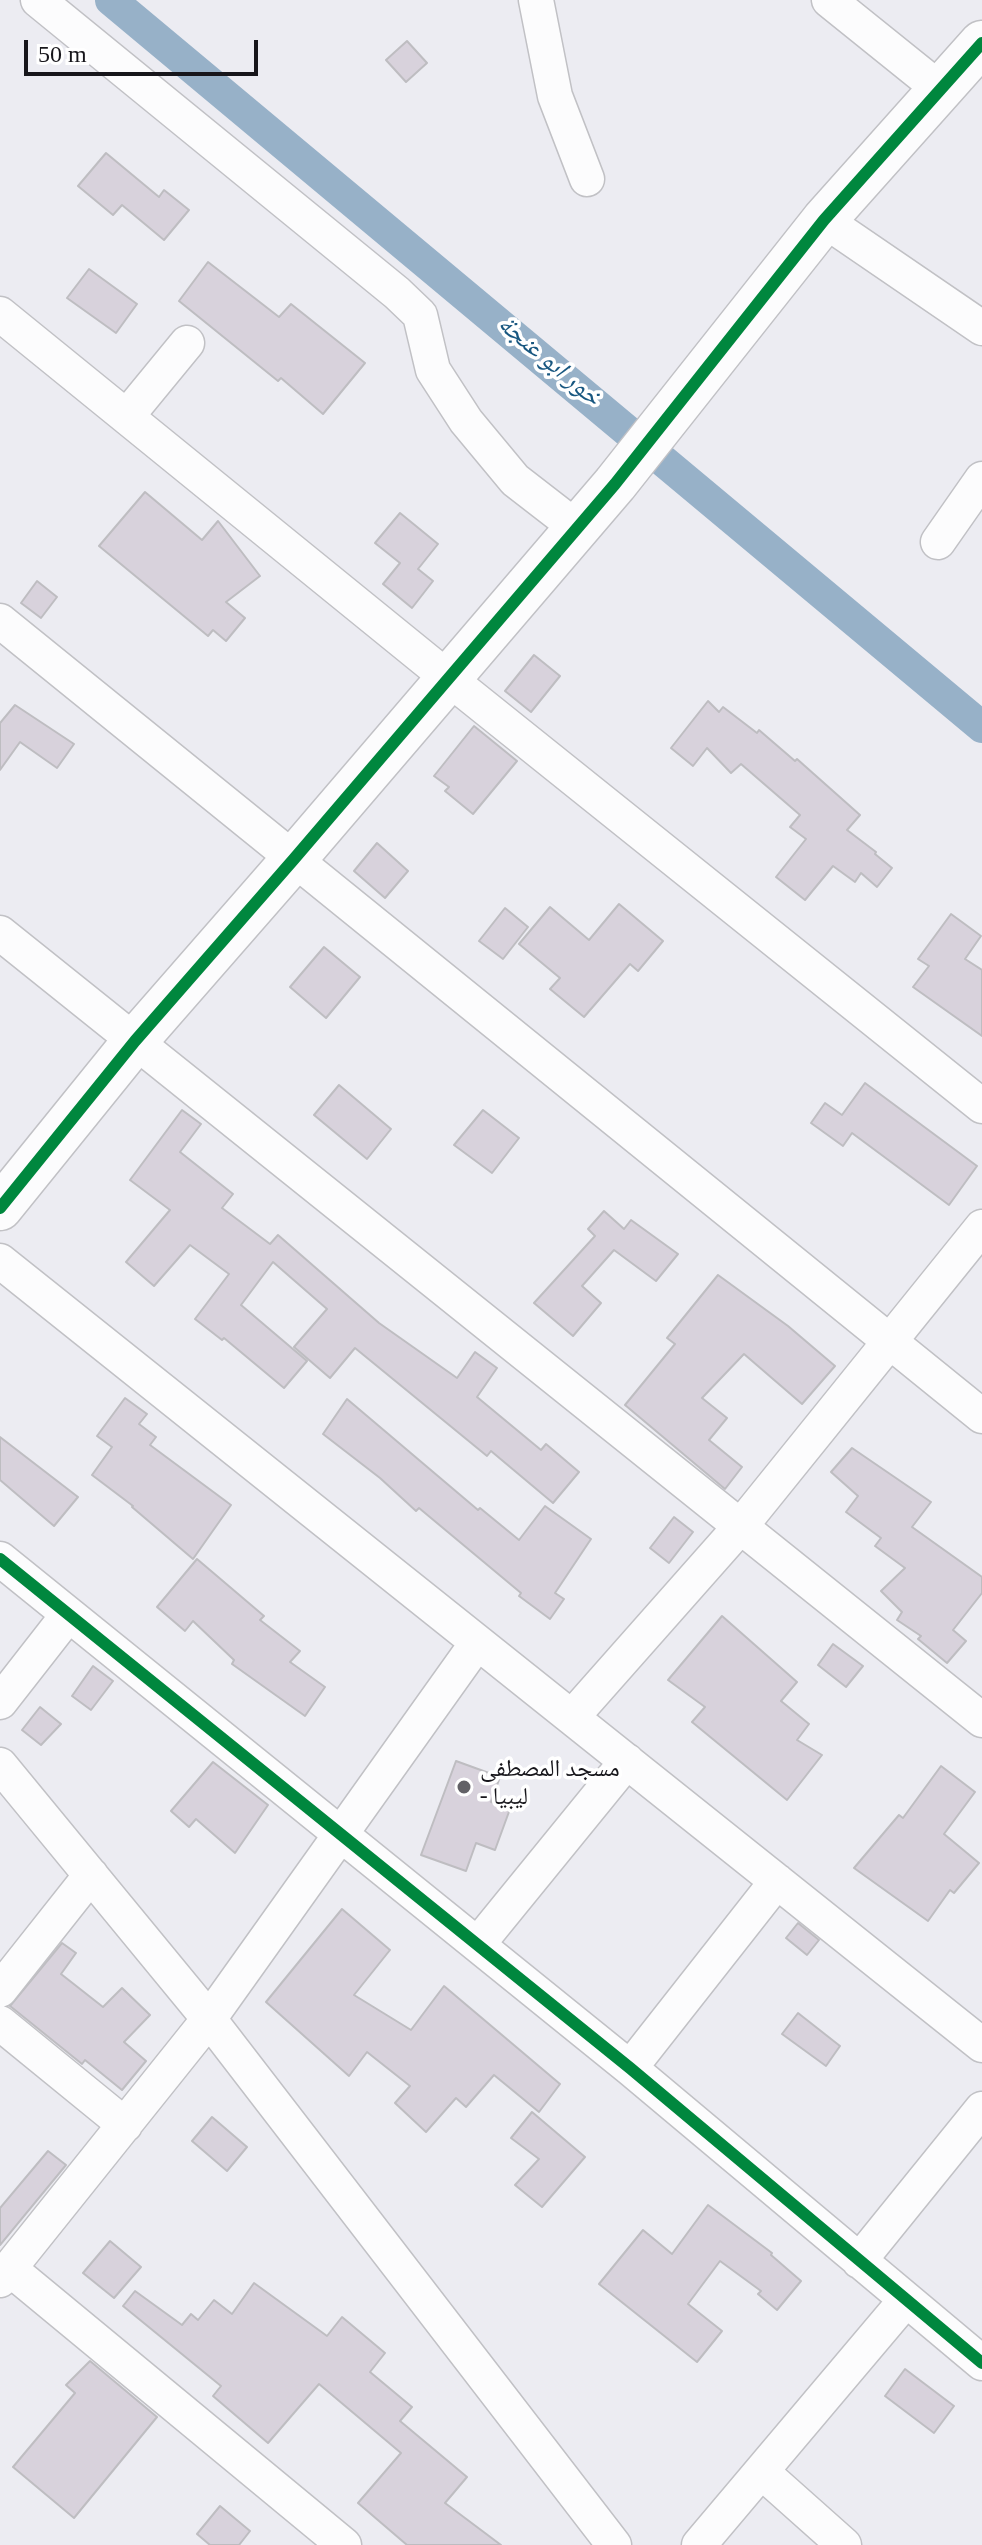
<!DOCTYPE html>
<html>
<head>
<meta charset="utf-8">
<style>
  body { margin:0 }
  #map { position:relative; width:982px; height:2545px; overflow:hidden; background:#ececf2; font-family:Georgia,serif }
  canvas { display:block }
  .scale { position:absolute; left:24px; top:40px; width:234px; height:36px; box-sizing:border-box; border:4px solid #17161b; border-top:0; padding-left:10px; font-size:24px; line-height:28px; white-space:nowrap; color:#17161b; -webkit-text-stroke:6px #fff; paint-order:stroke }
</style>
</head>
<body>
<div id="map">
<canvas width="982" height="2545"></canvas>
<div class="scale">50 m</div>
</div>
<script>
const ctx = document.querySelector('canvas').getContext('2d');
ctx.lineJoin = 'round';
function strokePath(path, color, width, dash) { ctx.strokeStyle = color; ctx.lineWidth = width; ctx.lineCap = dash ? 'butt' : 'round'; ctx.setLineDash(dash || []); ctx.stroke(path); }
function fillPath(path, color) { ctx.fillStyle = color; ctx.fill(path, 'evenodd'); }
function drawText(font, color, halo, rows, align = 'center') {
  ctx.font = font + ' Georgia,"Noto Naskh Arabic",serif'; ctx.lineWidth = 7; ctx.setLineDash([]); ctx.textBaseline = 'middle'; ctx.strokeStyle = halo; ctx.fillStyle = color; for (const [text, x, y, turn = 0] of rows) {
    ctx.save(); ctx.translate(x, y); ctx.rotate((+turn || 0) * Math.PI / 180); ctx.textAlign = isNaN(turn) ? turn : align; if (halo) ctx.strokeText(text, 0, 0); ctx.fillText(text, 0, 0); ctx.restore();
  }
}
strokePath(new Path2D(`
  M 111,0 L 982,727`), '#97b1c8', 32);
const building = new Path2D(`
  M 407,41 L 427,63 L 406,82 L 386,60 Z
  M 106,153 L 159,197 L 164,190 L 189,210 L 164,240 L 122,205 L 113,215 L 78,186 Z
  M 208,262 L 279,317 L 291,304 L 365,363 L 323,414 L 281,378 L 278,381 L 179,301 Z
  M 89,269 L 137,304 L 116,333 L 67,298 Z
  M 145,492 L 202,540 L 218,521 L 260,576 L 226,602 L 245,618 L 226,641 L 213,630 L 208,636 L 99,546 Z
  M 400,513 L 438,544 L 418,569 L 433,581 L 412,608 L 383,584 L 400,563 L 375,543 Z
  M 37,581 L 57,597 L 41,618 L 21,603 Z
  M 534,655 L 560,676 L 531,712 L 505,691 Z
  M 708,701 L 719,712 L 723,707 L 757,733 L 759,730 L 795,761 L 797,759 L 860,815 L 847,830 L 876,852 L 875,854 L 892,868 L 877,887 L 861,873 L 855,882 L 833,866 L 805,900 L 776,877 L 806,839 L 790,827 L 800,815 L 741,764 L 731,773 L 707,748 L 693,766 L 671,748 Z
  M 15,705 L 74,744 L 57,768 L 20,742 L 0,770 L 0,723 Z
  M 474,726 L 517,761 L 473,814 L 445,791 L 449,787 L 434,776 Z
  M 377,843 L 408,871 L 385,898 L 354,871 Z
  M 619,904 L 663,941 L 638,971 L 630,964 L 584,1017 L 550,989 L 560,978 L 519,944 L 550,907 L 589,940 Z
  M 505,908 L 528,927 L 503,959 L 479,941 Z
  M 951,914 L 981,936 L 965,959 L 982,970 L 982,1036 L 913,987 L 929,966 L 918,959 Z
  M 324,947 L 360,977 L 326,1018 L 290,987 Z
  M 865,1083 L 977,1166 L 949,1205 L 852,1133 L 843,1146 L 811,1123 L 825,1103 L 842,1115 Z
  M 339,1085 L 391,1129 L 367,1159 L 314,1115 Z
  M 182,1110 L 201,1124 L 180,1152 L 233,1194 L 222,1208 L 270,1244 L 278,1235 L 379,1323 L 457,1378 L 475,1352 L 497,1368 L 477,1397 L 541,1450 L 546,1444 L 579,1472 L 553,1503 L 491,1451 L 487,1456 L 355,1348 L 330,1378 L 294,1347 L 327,1309 L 273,1262 L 241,1305 L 307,1361 L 284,1388 L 224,1338 L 222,1340 L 195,1319 L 229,1274 L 190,1245 L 154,1286 L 126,1262 L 170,1210 L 130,1180 Z
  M 483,1110 L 519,1138 L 492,1173 L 454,1145 Z
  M 604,1211 L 624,1229 L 631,1220 L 678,1254 L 656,1281 L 614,1250 L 582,1286 L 601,1303 L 573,1336 L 534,1303 L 595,1236 L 588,1229 Z
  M 718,1275 L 788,1326 L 835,1366 L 802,1404 L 744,1354 L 702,1398 L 727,1418 L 709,1440 L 742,1467 L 725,1489 L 625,1405 L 675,1344 L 667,1338 Z
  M 125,1398 L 147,1414 L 139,1424 L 156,1437 L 150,1445 L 231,1505 L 193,1559 L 132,1507 L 133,1506 L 92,1475 L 112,1447 L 97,1436 Z
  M 347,1399 L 478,1510 L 480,1508 L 519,1540 L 545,1506 L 591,1539 L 555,1593 L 564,1599 L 550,1619 L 519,1596 L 521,1593 L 419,1508 L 416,1511 L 380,1478 L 323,1434 Z
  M 0,1437 L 78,1497 L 54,1526 L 0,1480 Z
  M 852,1448 L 931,1502 L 912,1527 L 982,1577 L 982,1593 L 953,1630 L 966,1641 L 947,1663 L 918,1639 L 921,1636 L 897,1620 L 902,1612 L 881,1591 L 905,1568 L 875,1546 L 881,1538 L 846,1512 L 858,1496 L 831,1472 Z
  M 674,1517 L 693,1532 L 669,1563 L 650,1548 Z
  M 197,1559 L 264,1616 L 260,1620 L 300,1651 L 290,1662 L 325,1687 L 305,1716 L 232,1664 L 234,1660 L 193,1621 L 185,1631 L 157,1607 Z
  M 722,1616 L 797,1682 L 781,1701 L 809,1724 L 797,1740 L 822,1755 L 787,1800 L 692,1722 L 705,1707 L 668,1680 Z
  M 833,1644 L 863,1666 L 846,1687 L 818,1665 Z
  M 93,1666 L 113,1681 L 91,1710 L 72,1696 Z
  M 40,1707 L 61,1724 L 41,1745 L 22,1730 Z
  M 456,1761 L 500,1777 L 491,1802 L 510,1809 L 495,1850 L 476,1843 L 466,1871 L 421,1855 Z
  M 213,1762 L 268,1805 L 235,1853 L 196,1819 L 189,1827 L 171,1811 Z
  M 941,1766 L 975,1792 L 944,1834 L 979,1863 L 954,1893 L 950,1890 L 928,1921 L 854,1868 L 899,1815 L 903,1818 Z
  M 342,1909 L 390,1950 L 354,1995 L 411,2030 L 444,1986 L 560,2084 L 539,2112 L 494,2075 L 466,2107 L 456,2098 L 426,2132 L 395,2103 L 410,2086 L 367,2052 L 349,2076 L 266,2002 Z
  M 798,1923 L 819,1940 L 807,1955 L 786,1938 Z
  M 62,1943 L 76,1953 L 61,1974 L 103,2007 L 122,1988 L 150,2015 L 124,2042 L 146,2061 L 122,2090 L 85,2060 L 82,2064 L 10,2006 Z
  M 798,2013 L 840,2046 L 826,2066 L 782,2034 Z
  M 532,2112 L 585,2157 L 542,2207 L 515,2185 L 539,2159 L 511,2138 Z
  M 212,2117 L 247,2147 L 227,2171 L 192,2141 Z
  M 48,2151 L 66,2165 L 0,2245 L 0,2208 Z
  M 708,2205 L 772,2253 L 771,2255 L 801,2281 L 777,2310 L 758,2294 L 761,2291 L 720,2261 L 688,2304 L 722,2331 L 697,2362 L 599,2284 L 643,2230 L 672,2254 Z
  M 110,2241 L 141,2267 L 114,2298 L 83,2273 Z
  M 254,2283 L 327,2336 L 342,2317 L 385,2353 L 370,2372 L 412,2407 L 400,2421 L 467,2477 L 445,2503 L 501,2545 L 407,2545 L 358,2503 L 401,2453 L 319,2384 L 268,2443 L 213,2396 L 221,2386 L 123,2306 L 135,2291 L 182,2325 L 191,2314 L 198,2320 L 214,2300 L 232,2314 Z
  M 90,2361 L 157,2417 L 74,2518 L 13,2467 L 75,2393 L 66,2385 Z
  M 905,2369 L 954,2406 L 934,2433 L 885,2396 Z
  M 220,2506 L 250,2531 L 239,2545 L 210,2545 L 197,2534 Z`);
fillPath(building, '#d8d2dc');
strokePath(building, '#bebdc1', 2);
const street = new Path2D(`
  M 38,0 L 397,293 L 420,315 L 433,370 L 466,421 L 515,480 L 577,528
  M 536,0 L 555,96 L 587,179
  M 829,0 L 942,91
  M 824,220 L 982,328
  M 0,314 L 448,678 L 982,1106
  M 127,416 L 187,343
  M 938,542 L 982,479
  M 0,621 L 982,1416
  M 0,933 L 982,1720
  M 0,1261 L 982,2045
  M 0,1559 L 630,2068 L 982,2363
  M 0,1702 L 68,1615
  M 572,1717 L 740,1527 L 982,1227
  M 0,1765 L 209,2019 L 614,2545
  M 478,1944 L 627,1761
  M 0,1990 L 91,1875
  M 0,2023 L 125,2125
  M 630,2068 L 777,1881
  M 859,2261 L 982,2109
  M 10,2269 L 344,2545
  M 0,2280 L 209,2019 L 477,1643
  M 762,2472 L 844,2545
  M 699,2545 L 905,2301`);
const secondary = new Path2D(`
  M 0,1208 L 135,1041 L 294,859 L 615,484 L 824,220 L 982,43`);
strokePath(street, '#c1c1c5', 37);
strokePath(secondary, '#c1c1c5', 47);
strokePath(street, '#fcfcfd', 34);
strokePath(secondary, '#fcfcfd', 44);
strokePath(new Path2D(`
  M 0,1208 L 135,1041 L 294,859 L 615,484 L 824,220 L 982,43
  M 0,1559 L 630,2068 L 982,2363`), '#00873e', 12);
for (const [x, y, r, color] of [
  [464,1787,8,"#626166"]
]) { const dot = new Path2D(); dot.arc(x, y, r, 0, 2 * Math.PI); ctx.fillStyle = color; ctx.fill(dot); strokePath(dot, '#fff', 3); }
drawText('24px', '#17161b', '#fff', [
  ["مسجد المصطفى",480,1773],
  ["- ليبيا",480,1801]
], 'left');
drawText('italic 26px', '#185780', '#fff', [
  ["خور ابو عنجة",547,364,40]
]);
</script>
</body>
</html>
